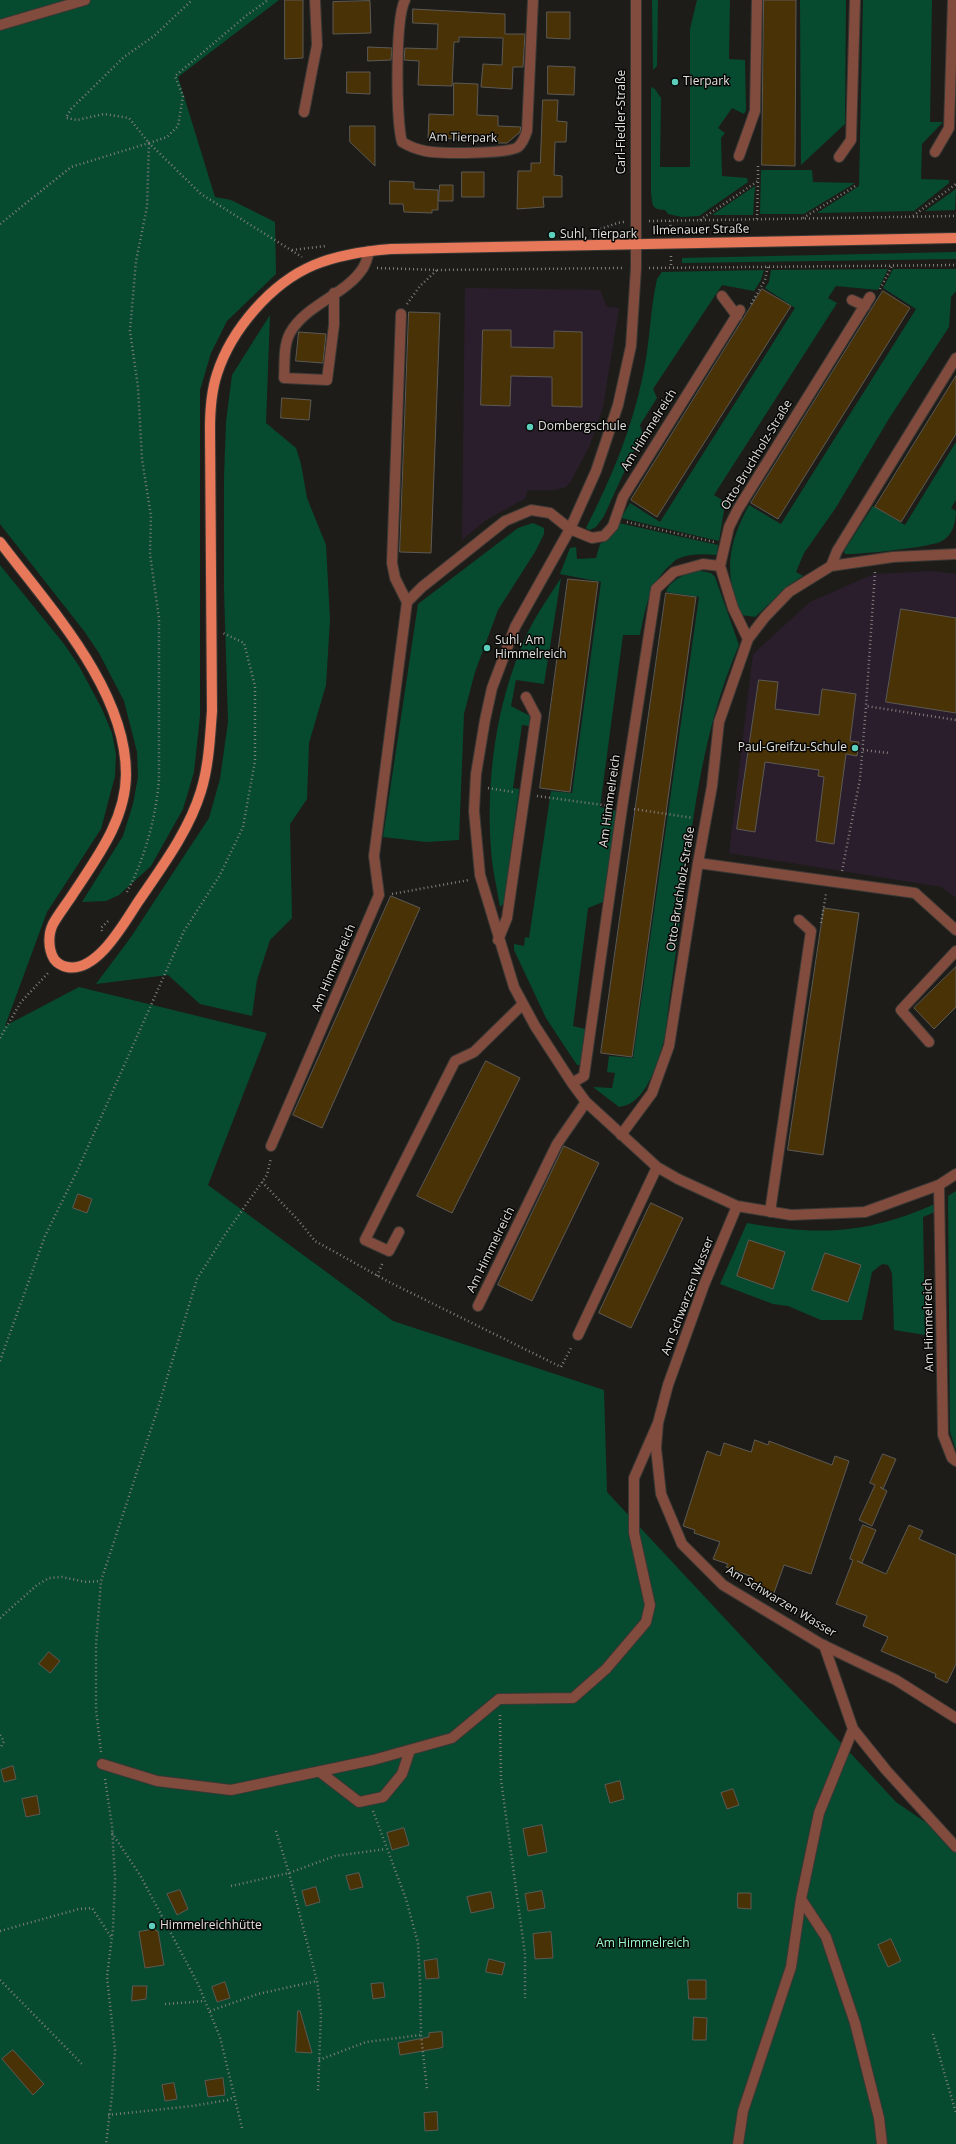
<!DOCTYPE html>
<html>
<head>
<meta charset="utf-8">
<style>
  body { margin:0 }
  canvas { display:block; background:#1d1c18 }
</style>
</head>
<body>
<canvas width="956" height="2144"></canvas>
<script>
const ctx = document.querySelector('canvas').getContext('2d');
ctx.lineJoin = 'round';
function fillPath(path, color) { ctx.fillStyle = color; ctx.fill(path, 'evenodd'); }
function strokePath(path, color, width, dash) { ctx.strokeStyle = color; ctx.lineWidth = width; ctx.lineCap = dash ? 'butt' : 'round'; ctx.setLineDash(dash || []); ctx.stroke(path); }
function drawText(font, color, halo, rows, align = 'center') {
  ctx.font = font + ' "Open Sans",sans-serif'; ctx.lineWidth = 3; ctx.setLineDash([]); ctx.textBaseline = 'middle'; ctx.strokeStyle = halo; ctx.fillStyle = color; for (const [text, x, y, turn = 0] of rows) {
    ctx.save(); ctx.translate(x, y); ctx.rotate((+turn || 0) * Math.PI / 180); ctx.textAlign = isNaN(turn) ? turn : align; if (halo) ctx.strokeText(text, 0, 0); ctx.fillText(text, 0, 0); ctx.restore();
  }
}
fillPath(new Path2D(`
  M 465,288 L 600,290 L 607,307 L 619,308 L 603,407 L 589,447 L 571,481 L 566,487 L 555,490 L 527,490 L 526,498 L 486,520 L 462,540 Z
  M 933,571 L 956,574 L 956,898 L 942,887 L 729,853 L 753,654 L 810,602 L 874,574 Z`), '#2a1e2c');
fillPath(new Path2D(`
  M 0,0 L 279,0 L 178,77 L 215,197 L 231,200 L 275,222 L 276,274 L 227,321 L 211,353 L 200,390 L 200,716 L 194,772 L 183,809 L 151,866 L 119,895 L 106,901 L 82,902 L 123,836 L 133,804 L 138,777 L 137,752 L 124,701 L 99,653 L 84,631 L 0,524 Z
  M 652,0 L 658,0 L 657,66 L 653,70 Z
  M 697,0 L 730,0 L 729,59 L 745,60 L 746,110 L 744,114 L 732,108 L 718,128 L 725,133 L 721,138 L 722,176 L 747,178 L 748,182 L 699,216 L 682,217 L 668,214 L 665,210 C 651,209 653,206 651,193 L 651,87 L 655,89 L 661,98 L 660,167 L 690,167 L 690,29 Z
  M 800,0 L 846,0 L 845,124 L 801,165 Z
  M 863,0 L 932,0 L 930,122 L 943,122 L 922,144 L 921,179 L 949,180 L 949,183 L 914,211 L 817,213 L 859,186 Z
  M 761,170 L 812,170 L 813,182 L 855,183 L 804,214 L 760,214 Z
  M 755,186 L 753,215 L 712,215 Z
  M 956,189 L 955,210 L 925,211 Z
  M 956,252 L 956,259 L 682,263 L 682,258 Z
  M 888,269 L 878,290 L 836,286 L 828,298 L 837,303 L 714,495 L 727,503 L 724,510 L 719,541 L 621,518 L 630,503 L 660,522 L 795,308 L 765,288 L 769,282 L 771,270 Z
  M 893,269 L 956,269 L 956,291 L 951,297 L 949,327 L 890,417 L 835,509 L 804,553 L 796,572 L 803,576 L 789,585 L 755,617 L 741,615 C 724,572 727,546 749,505 L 781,524 L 916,309 L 883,288 Z
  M 764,270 L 761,280 L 754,291 L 722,285 L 653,389 L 657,398 L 640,425 L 642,433 L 604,516 L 596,527 L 590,530 L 586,528 C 611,479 632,429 643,375 C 650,343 650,310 657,279 L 662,272 Z
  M 270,315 L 266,423 L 296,448 L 301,464 L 307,498 L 326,545 L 330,620 L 326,685 L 309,743 L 307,799 L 290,824 L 292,918 L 270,940 L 257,980 L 252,1016 L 200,1004 L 168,975 L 96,984 L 131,937 L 209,818 L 220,779 L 228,722 L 224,590 L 224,477 L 226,422 L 232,375 Z
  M 956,442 L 956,500 L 951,508 L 956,511 C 956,523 952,537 940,542 C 929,547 858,555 845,554 L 844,552 L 846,548 L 873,506 L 905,525 Z
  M 533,523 L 544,528 L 544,534 L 535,552 L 498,610 L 475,672 L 464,714 L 459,840 L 426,842 L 383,837 L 418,604 L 518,528 Z
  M 619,523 L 718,545 L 717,555 C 704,554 690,553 677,559 C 674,561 671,565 668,567 C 649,586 645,609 640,635 L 623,635 L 600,807 L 617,811 L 603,902 L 588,908 L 573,1026 L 585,1029 L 581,1061 L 580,1065 L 577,1065 L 546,1018 L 514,950 L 514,944 L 524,946 L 525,937 L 529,938 L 551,791 L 572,793 L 601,582 L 560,574 L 570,548 L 576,547 L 577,559 L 596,558 L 600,544 L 611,537 Z
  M 0,565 L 64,644 L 79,666 L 102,709 L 112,733 L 116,754 L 115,776 L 101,829 L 47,912 L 5,1026 L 79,987 L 267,1033 L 208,1185 L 393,1321 L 604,1390 L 607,1492 L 896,1802 L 956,1843 L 956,2144 L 0,2144 Z
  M 696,570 L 711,573 L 715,577 L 739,645 C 698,739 690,844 677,944 C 674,966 671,988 668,1010 C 667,1020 666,1031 664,1040 C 657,1063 647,1104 619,1107 L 593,1087 L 612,1088 L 615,1073 L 607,1072 L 609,1056 L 633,1058 L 699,597 L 666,592 C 670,580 686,574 696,570 Z
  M 561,578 L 544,684 L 516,680 L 511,706 L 530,716 L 529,726 L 522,725 L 513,788 L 519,789 L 504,903 L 500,907 C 497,888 492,868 491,849 C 486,779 496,705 524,641 C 533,619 548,598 561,578 Z
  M 956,1191 L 956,1450 L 950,1432 L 948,1196 Z
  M 937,1203 L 937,1211 L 923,1217 L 925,1335 L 894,1330 L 892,1273 L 888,1265 L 882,1264 L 872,1272 L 862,1320 L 821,1320 L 788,1306 L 773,1304 L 720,1284 L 747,1223 C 820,1236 869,1234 937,1203 Z`), '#064a30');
const building = new Path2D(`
  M 285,0 L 303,0 L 303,58 L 285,59 Z
  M 764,0 L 796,0 L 795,166 L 762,165 Z
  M 370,1 L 371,33 L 333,34 L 333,2 Z
  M 413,9 L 505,14 L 505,34 L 525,34 L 523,67 L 513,67 L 512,89 L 481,87 L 483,64 L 502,65 L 503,38 L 459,37 L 459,42 L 454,42 L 452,86 L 418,85 L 419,61 L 404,60 L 405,48 L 437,49 L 438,24 L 413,23 Z
  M 547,12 L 570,12 L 570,39 L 547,38 Z
  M 368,47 L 392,48 L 391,60 L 368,61 Z
  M 548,66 L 575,67 L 574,95 L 548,94 Z
  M 347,72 L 370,72 L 370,94 L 347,93 Z
  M 454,83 L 478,84 L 477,115 L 498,116 L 498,126 L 521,127 L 520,132 L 507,143 L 498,143 L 498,140 L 428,138 L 429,114 L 453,115 Z
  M 543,100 L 558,100 L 557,121 L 567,122 L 566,142 L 555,142 L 554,175 L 562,176 L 562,197 L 543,197 L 544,207 L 517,209 L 518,171 L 531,171 L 531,163 L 540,163 Z
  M 350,126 L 375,126 L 375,166 L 350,142 Z
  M 462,172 L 484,172 L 484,197 L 462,197 Z
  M 390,181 L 414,182 L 414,189 L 438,190 L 438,210 L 432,210 L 432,213 L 404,212 L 403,204 L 390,204 Z
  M 440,185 L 453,185 L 453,201 L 439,201 Z
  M 762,289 L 791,306 L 657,517 L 631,500 Z
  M 883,291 L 910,308 L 778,519 L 751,503 Z
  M 409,312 L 440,313 L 431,553 L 400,552 Z
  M 483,330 L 511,330 L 511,347 L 554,348 L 554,331 L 582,332 L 582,407 L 552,406 L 552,377 L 511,376 L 510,406 L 481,405 Z
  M 299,332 L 326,334 L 323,363 L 296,361 Z
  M 956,376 L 956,434 L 901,522 L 875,507 Z
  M 282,398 L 311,400 L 309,420 L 281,418 Z
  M 568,579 L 598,582 L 570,792 L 540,788 Z
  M 666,593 L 696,597 L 632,1057 L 601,1053 Z
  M 901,609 L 956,618 L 956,713 L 886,702 Z
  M 759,680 L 778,682 L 775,709 L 819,715 L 822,689 L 856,694 L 850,741 L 859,742 L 857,756 L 846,754 L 834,844 L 816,841 L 824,777 L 818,776 L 819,770 L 765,762 L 755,832 L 737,829 Z
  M 391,896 L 420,908 L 322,1128 L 293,1115 Z
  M 824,908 L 859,913 L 823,1155 L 788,1150 Z
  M 956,967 L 956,1007 L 934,1029 L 914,1008 Z
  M 486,1061 L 520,1078 L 452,1213 L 417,1196 Z
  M 564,1146 L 599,1163 L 532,1301 L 498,1285 Z
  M 78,1194 L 92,1199 L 87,1213 L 73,1208 Z
  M 651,1203 L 683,1218 L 631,1328 L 599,1313 Z
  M 749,1240 L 785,1252 L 773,1289 L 737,1276 Z
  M 825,1253 L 861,1265 L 848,1302 L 812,1290 Z
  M 755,1440 L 768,1445 L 769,1441 L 832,1465 L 835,1456 L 849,1461 L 811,1574 L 784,1565 L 774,1593 L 748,1584 L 750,1576 L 726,1567 L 728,1564 L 713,1559 L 720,1542 L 694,1533 L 695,1530 L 683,1526 L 707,1451 L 720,1456 L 724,1443 L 751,1452 Z
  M 883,1454 L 896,1459 L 883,1489 L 880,1487 L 887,1491 L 872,1526 L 859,1520 L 875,1485 L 870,1483 Z
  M 863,1525 L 876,1530 L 862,1563 L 857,1561 L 886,1574 L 909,1525 L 923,1531 L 919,1539 L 956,1555 L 956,1664 L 947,1683 L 935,1677 L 936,1674 L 881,1651 L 888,1637 L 863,1626 L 867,1616 L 836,1604 L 853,1560 L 850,1559 Z
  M 49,1652 L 60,1661 L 50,1673 L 39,1664 Z
  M 13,1766 L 16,1779 L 4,1782 L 1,1770 Z
  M 620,1781 L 624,1799 L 610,1803 L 605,1785 Z
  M 733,1789 L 739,1805 L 727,1809 L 721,1793 Z
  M 37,1796 L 40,1814 L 26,1817 L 22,1799 Z
  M 542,1825 L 547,1852 L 528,1856 L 523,1829 Z
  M 404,1828 L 409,1845 L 392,1850 L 387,1833 Z
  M 359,1873 L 363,1887 L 350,1890 L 346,1876 Z
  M 316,1887 L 320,1902 L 306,1906 L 302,1891 Z
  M 180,1890 L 188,1909 L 177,1915 L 167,1894 Z
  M 542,1891 L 545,1908 L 528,1911 L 525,1894 Z
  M 491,1892 L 494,1908 L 471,1913 L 467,1897 Z
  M 738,1893 L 751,1893 L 751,1909 L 738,1908 Z
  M 155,1929 L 156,1931 L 158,1931 L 164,1965 L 145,1968 L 139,1932 Z
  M 551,1932 L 553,1958 L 535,1959 L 533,1934 Z
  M 891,1939 L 901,1961 L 888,1967 L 878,1945 Z
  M 437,1959 L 439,1978 L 426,1979 L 424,1961 Z
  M 489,1959 L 505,1963 L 502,1975 L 486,1972 Z
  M 688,1980 L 706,1980 L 706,1999 L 689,1999 Z
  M 225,1982 L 230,1998 L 217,2002 L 212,1987 Z
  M 383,1983 L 385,1997 L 373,1999 L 371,1984 Z
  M 133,1986 L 147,1986 L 146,1999 L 132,2001 Z
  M 298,2011 L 300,2011 L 312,2053 L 296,2052 Z
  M 694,2017 L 707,2018 L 706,2040 L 693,2040 Z
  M 442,2032 L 443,2047 L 440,2048 L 400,2055 L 398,2043 L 429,2037 L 429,2033 Z
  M 13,2050 L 44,2084 L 33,2095 L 2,2059 Z
  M 223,2078 L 225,2095 L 208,2097 L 205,2081 Z
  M 174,2083 L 177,2099 L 165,2101 L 162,2085 Z
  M 437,2112 L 438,2130 L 425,2131 L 424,2113 Z`);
fillPath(building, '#493205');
strokePath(building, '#5c5955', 1);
const minor = new Path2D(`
  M 405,0 C 395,19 396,120 402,142 C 410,147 416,149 425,151 C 440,154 508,154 518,147 C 523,143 525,137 527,131 L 533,0
  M 636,0 L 636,268 L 631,346 L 618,405 L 596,471 L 570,529 L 515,627 L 492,688 L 485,720 L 476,774 L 474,811 L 480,875 L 514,987 L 535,1026 L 572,1083 L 586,1102 L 657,1167 L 678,1179 L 737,1206 L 791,1215 L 865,1212 L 939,1185 L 956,1174
  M 0,25 L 85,0
  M 304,112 L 317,45 L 315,0
  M 935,152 L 949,128 L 953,0
  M 739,156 L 755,111 L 757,0
  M 839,157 L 851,140 L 855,0
  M 334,293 L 334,325 L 327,380 L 284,378 C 285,364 283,346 290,333 C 306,304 346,295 363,268 C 366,263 368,256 369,251
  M 722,296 L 737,316
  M 852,300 L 865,306
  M 401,314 L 392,563 L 395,578 L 407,602 L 422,587 L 505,521 L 531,510 L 550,513 L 570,529 L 592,538 L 604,536 L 613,526 L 623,497 L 740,310
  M 831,566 L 837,551 L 956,358
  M 748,639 L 733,608 L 720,566 L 729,527 L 738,509 L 870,297
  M 698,863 L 915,893 L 956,930
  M 498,940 L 507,918 L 536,716 L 526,697
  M 929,1042 L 901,1010 L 956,951
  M 572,1083 L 584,1076 L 622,808 L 656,589 L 674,572 L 703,564 L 720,566
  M 621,1135 L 652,1093 L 669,1046 L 698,863 L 712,786 L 719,722 L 748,639 L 765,617 L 789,592 L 831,566 L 893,557 L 956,554
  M 271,1146 L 379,895 L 374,856 L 407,602
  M 939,1185 L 943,1435 L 952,1458 L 956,1461
  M 737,1206 L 704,1285 L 668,1385 L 658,1423 L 656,1448 L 661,1494 L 682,1544 L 723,1585 L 821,1644 L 896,1680 L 956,1718
  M 770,1212 L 811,931 L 799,920
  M 399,1232 L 389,1251 L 365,1240 L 455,1061 L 474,1052 L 523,1004
  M 478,1306 L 557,1144 L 586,1102
  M 578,1335 L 657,1167
  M 853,1729 L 886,1770 L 956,1847
  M 102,1764 L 157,1781 L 231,1790 L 373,1760 L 452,1738 L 499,1699 L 573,1698 L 606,1669 L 646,1622 L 650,1605 L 634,1533 L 634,1478 L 658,1423
  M 320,1772 L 359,1802 L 383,1797 L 402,1774 L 410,1750
  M 801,1899 L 826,1937 L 855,2023 L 879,2118 L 882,2144
  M 738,2144 L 743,2111 L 791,1967 L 801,1899 L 819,1813 L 853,1729 L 824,1645`);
const major = new Path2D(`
  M 0,542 C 49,607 126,689 126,774 C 126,821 95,860 71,897 C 65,906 58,915 53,924 C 48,934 48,949 54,959 C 57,963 62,966 67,967 C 97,973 124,923 138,902 C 161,868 189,831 201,791 C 209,765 210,737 212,711 L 210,429 C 210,411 211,392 217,374 C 231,330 271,283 314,265 C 338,255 365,251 391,249 L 956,238`);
strokePath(minor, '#393834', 12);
strokePath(major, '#393834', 12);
strokePath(new Path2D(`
  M 149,143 L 167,137 L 178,126 L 183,96 L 175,76 L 247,15 L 268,0
  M 913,216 L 956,184
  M 803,218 L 857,185
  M 757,219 L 758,182
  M 700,220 L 758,181 L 758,163
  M 649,221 L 956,216
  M 670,221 L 671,231
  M 0,224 L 71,167 L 149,143 L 201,194 L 302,257
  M 592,230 C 604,230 612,223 624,222
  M 292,250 L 326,246
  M 671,256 L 671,268
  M 377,268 L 437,270 L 624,268
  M 649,268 L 956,265
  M 880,289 L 893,264
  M 407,304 L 420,286 L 437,270
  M 751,304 L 765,280 L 768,266
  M 627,522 L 714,542
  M 875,572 L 866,706 L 956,720
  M 863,750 L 889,753
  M 488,788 L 513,792
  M 537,796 L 610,806
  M 634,809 L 693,818
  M 842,871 L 860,779 L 866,706
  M 127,892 C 145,858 156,817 159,779 L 159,618 L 150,554 L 151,516 L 142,459 L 138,387 L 130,331 L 136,261 L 147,207 L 149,143 L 129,118 L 104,114 L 77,120 L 66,118 L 71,109 L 124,57 L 154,36 L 192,0
  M 392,894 L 469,880
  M 821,923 L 826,894
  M 102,931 L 101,928 L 108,921
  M 0,1038 L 21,1002 L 49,972
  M 262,1182 L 298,1220 L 315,1241 L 389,1282 L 561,1367 L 572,1346
  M 377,1276 L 383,1262
  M 0,1361 L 45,1236 L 78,1169 L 184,931 L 220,875 L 243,827 L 255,761 L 255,686 L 244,643 L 223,633
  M 0,1618 L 37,1585 L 49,1578 L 62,1577 L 86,1582 L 101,1581
  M 500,1715 L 501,1780 L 525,1954 L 525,1998
  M 0,1735 L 4,1741 L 0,1749
  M 101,1752 L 96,1709 L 96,1645 L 101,1581 L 157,1411 L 197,1279 L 224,1236 L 267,1175 L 271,1158
  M 105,1779 L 112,1826 L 115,1879 L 113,1928 L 107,1977 L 115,2050 L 112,2095 L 106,2144
  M 373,1811 L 406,1899 L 418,1943 L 420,1981 L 421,2035 L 427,2089
  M 276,1831 L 289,1873 L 317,1981 L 321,2013 L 318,2091
  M 112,1833 L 140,1875 L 198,1984 L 220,2037 L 242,2128
  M 231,1886 L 289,1873 L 335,1856 L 386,1849
  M 0,1931 L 79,1909 L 92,1908 L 111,1937
  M 0,1980 L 82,2064
  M 165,2004 L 205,2001
  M 210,2011 L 258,1994 L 317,1981
  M 933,2034 L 956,2113
  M 319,2060 L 366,2042 L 421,2035
  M 108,2115 L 192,2106 L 228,2100 L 234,2097`), '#807f7c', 2.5, [1, 3]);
strokePath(minor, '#814b3d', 10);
strokePath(major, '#e7785a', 10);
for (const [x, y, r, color] of [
  [675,82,4,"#5ccebb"],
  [552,235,4,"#5ccebb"],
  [530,427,4,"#5ccebb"],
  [487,648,4,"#5ccebb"],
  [855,748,4,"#5ccebb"],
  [152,1926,4,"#5ccebb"]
]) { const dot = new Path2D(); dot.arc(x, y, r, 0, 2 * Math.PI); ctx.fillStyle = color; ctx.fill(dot); strokePath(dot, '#070705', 1.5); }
drawText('12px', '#e2e1df', '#070705', [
  ["Tierpark",683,82],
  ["Suhl, Tierpark",560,235],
  ["Dombergschule",538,427],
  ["Suhl, Am",495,641],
  ["Himmelreich",495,655],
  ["Paul-Greifzu-Schule",847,748,"right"],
  ["Himmelreichhütte",160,1926]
], 'left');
drawText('12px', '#e2e1df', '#070705', [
  ["Carl-Fiedler-Straße",622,122,-90],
  ["Am Tierpark",463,138,1],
  ["Ilmenauer Straße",701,230,-1],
  ["Am Himmelreich",649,430,-58],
  ["Otto-Bruchholz-Straße",757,455,-59],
  ["Am Himmelreich",610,801,-82],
  ["Otto-Bruchholz-Straße",681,889,-81],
  ["Am Himmelreich",334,968,-67],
  ["Am Himmelreich",491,1250,-64],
  ["Am Schwarzen Wasser",688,1296,-69],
  ["Am Himmelreich",929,1325,-91],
  ["Am Schwarzen Wasser",781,1602,31]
]);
drawText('12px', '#9dfbcb', '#070705', [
  ["Am Himmelreich",643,1944]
]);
</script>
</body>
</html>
